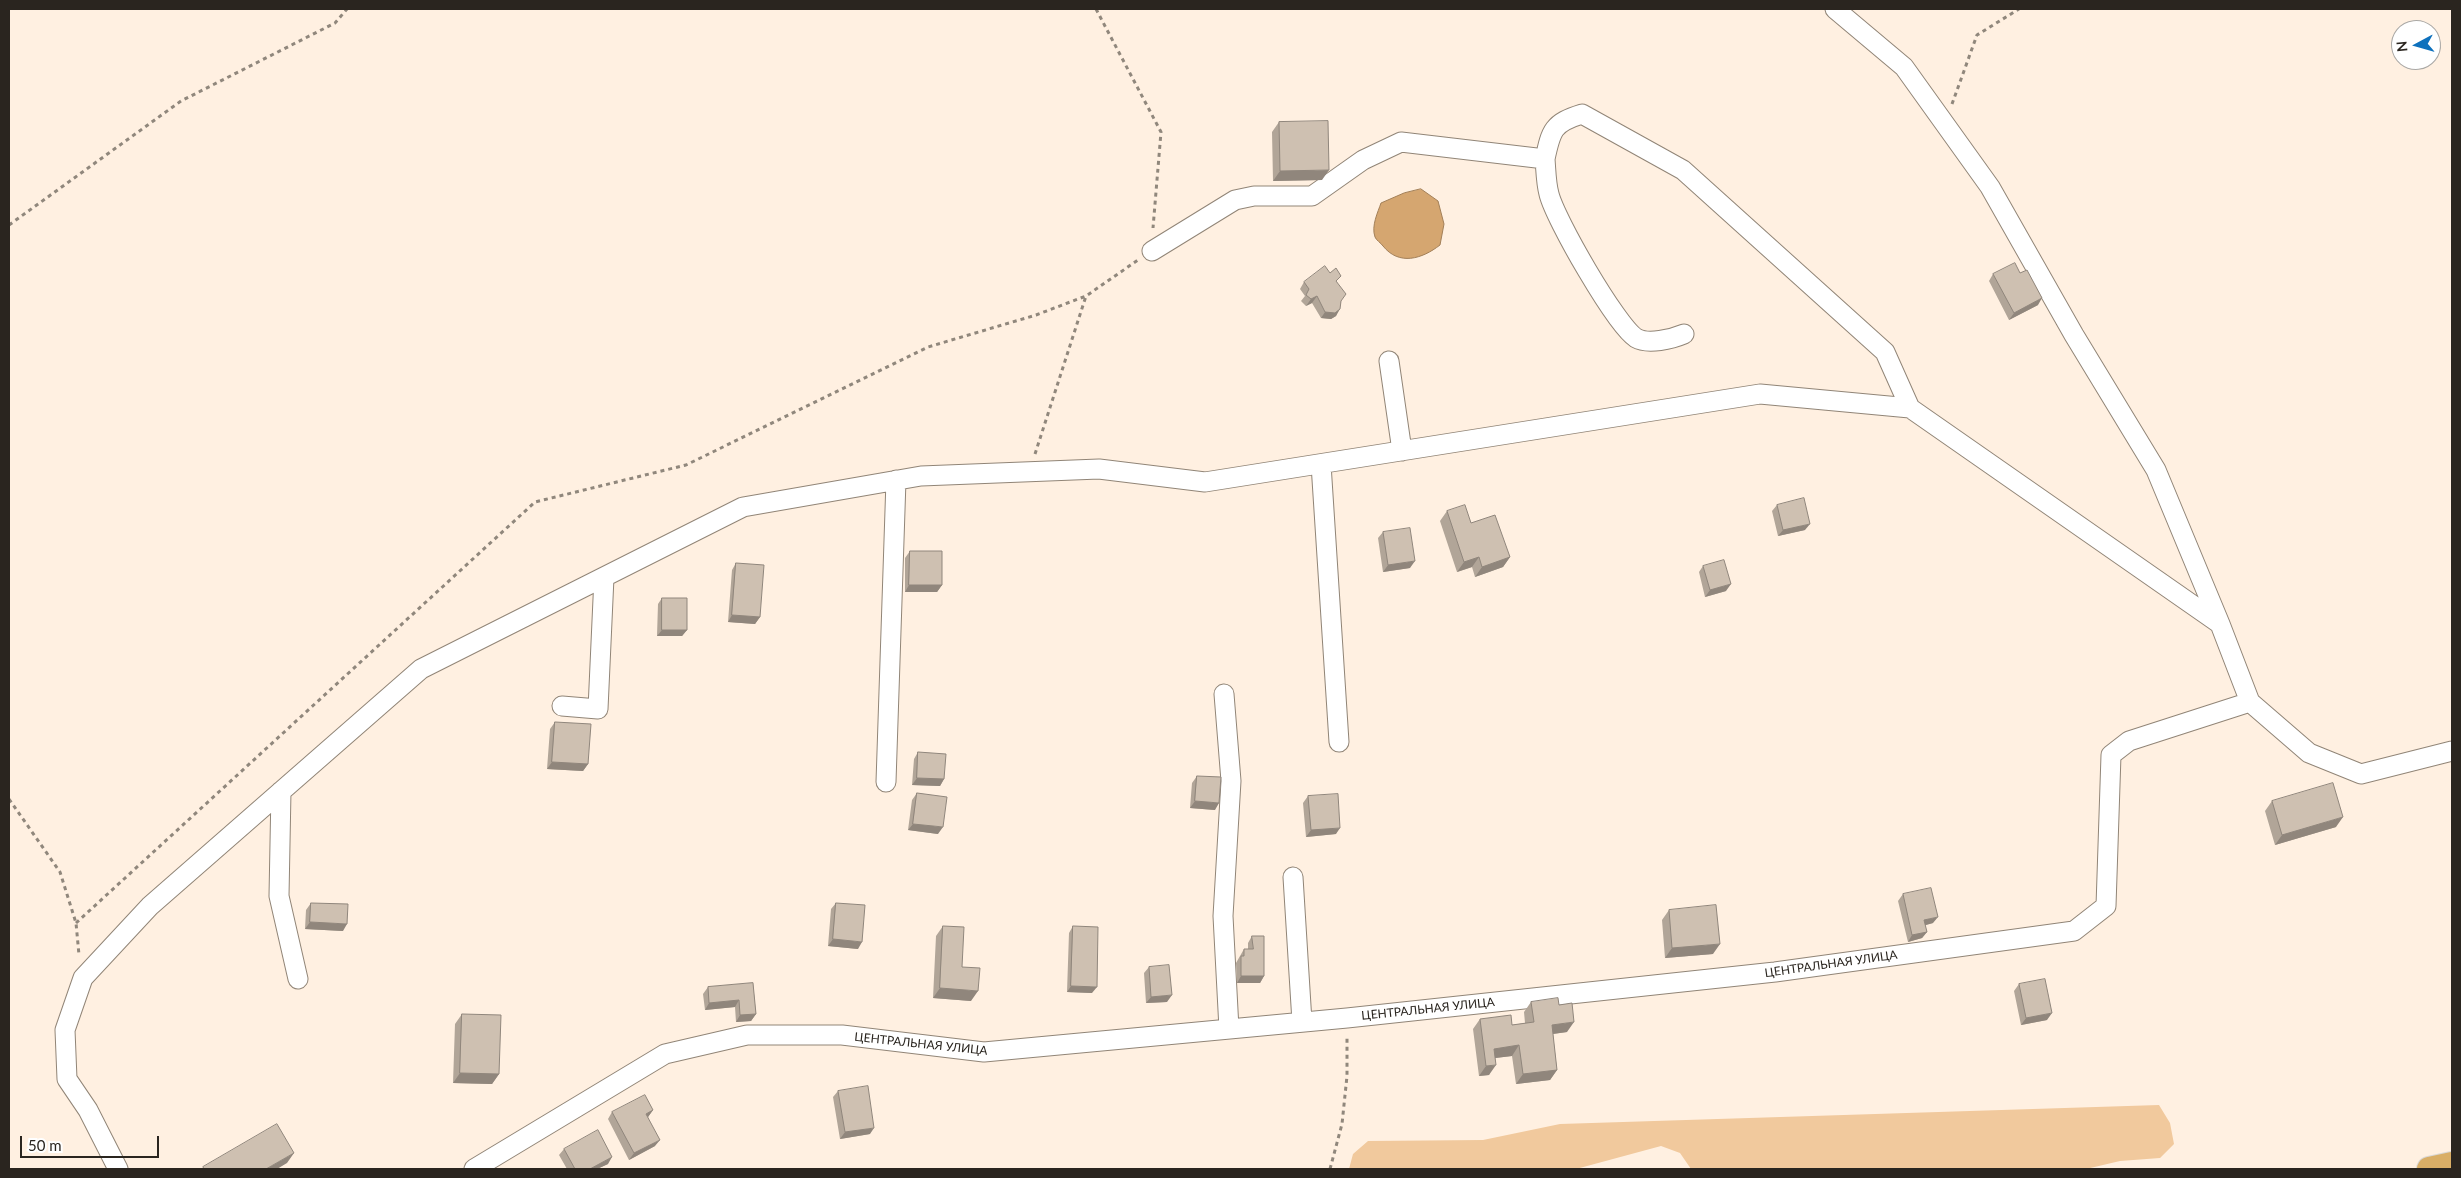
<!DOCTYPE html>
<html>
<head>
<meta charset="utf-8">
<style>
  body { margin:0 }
  #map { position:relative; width:2461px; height:1178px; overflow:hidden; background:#fff0e1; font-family:Lato,sans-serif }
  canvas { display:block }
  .frame { position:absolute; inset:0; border:10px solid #2a251f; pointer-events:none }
  .north { position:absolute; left:2391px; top:20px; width:50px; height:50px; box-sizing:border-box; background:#fff; border:1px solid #aaa8a5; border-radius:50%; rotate:264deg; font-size:14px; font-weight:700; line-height:20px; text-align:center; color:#2a251f }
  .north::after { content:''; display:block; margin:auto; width:18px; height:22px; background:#0e71bd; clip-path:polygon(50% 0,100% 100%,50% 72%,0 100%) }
  .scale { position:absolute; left:20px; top:1136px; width:139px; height:22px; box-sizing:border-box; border:2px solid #2a251f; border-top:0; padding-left:6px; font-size:15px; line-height:18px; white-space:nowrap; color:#2a251f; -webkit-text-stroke:4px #fff; paint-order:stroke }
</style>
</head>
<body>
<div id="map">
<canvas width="2461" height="1178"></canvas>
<div class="frame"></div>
<div class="north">N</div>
<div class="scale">50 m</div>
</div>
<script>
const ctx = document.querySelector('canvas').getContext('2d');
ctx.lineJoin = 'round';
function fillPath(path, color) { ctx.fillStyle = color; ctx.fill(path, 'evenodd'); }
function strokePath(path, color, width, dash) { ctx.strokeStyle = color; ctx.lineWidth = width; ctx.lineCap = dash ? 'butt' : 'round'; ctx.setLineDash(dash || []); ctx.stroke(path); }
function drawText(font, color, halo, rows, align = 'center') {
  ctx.font = font + ' Lato,sans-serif'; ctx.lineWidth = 4; ctx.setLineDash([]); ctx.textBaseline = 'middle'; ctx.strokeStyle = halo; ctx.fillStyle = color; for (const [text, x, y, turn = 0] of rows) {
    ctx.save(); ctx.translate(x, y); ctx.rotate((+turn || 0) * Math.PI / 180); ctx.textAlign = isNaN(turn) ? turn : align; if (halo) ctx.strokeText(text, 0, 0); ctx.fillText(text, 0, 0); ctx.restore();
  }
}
fillPath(new Path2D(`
  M 2159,1105 L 2170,1123 L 2174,1144 L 2160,1158 L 2120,1161 L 2086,1169 L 1691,1169 L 1680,1153 L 1661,1146 L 1576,1169 L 1349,1169 L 1353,1154 L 1368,1141 L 1483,1140 L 1560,1124 Z`), '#f1c99d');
const water = new Path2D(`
  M 1421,189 L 1438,201 L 1444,224 L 1440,245 C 1422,259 1399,266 1383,246 C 1381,243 1376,240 1375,237 C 1371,226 1378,212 1381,203 L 1404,193 Z`);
fillPath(water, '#d5a670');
strokePath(water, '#a27f58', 1);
const minor = new Path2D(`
  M 1835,9 L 1904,67 L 1990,187 L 2074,335 L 2156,470 L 2220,624
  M 1545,159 C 1546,171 1546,183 1549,194 C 1555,219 1616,325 1636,338 C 1648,345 1672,339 1684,334
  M 1152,251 L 1235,200 L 1254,196 L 1312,196 L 1363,160 L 1401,142 L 1545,159 C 1551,130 1553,123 1582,114 L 1683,170 L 1885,352 L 1910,408
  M 1389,361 L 1402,451
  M 1321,464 L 1339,742
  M 1224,694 L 1231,781 L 1223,916 L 1229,1029
  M 562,706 L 598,709 L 604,577
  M 886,782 L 896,480
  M 281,791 L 279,896 L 298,979
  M 1293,877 L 1302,1022
  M 118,1169 L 88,1110 L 67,1079 L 65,1030 L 83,978 L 150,906 L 421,669 L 743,507 L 921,476 L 1099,469 L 1205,482 L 1760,394 L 1910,408 L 2220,624 L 2250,702 L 2309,753 L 2361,774 L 2452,751
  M 474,1169 L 665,1054 L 747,1035 L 842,1035 L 984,1052 L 1347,1018 L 1775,972 L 2074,931 L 2106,906 L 2111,755 L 2129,741 L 2250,702`);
const major = new Path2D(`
  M 2429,1169 L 2452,1164`);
strokePath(minor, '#918577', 21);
strokePath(major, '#d9d8d7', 26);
strokePath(new Path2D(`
  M 1096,9 L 1161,132 L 1153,228
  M 1952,104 L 1977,35 L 2019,9
  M 9,225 L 181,101 L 335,23 L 347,9
  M 1035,454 L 1086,296
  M 9,799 L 60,872 L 76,923 L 79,955
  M 76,923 L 535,502 L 686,465 L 928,347 L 1036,315 L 1086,296 L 1138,260
  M 1330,1169 L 1342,1124 L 1347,1076 L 1347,1037`), '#90877c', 3, [4, 4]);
strokePath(minor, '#fff', 19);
strokePath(major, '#d9ae66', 24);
fillPath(new Path2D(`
  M 1279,122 L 1322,180 L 1273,181 L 1272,132 Z
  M 2020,273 L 2038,305 L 2009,320 L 1989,281 L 1993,274 Z
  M 1304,282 L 1337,282 L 1341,302 L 1336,316 L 1331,319 L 1321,318 L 1312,303 L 1306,306 L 1301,301 L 1305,296 L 1300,289 Z
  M 1777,505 L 1805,530 L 1778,536 L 1772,511 Z
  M 1447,511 L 1471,523 L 1510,557 L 1503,567 L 1475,577 L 1472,567 L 1457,572 L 1440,521 Z
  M 1383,532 L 1410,568 L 1383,572 L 1378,538 Z
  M 910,551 L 942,585 L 937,592 L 905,592 L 905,558 Z
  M 736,563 L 760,617 L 755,624 L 728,622 L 732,570 Z
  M 1703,566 L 1726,591 L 1705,597 L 1699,572 Z
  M 662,598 L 687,630 L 682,636 L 657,636 L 658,604 Z
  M 555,722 L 588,764 L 583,771 L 547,769 L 550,729 Z
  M 918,752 L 944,779 L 940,786 L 912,785 L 914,759 Z
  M 1197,776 L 1215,810 L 1190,808 L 1192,783 Z
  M 917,793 L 938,834 L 908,830 L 912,800 Z
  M 1308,796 L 1336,834 L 1306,837 L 1303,803 Z
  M 2272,801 L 2336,827 L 2275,845 L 2265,811 Z
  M 1903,894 L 1933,923 L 1925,925 L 1927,932 L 1922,938 L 1908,942 L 1898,901 Z
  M 311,903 L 343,931 L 305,929 L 306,910 Z
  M 836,903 L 858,949 L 828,946 L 831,909 Z
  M 1669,910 L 1713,954 L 1665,958 L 1662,920 Z
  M 943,926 L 962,967 L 971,1001 L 933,998 L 936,936 Z
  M 1073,926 L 1092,993 L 1067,992 L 1069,933 Z
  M 1252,936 L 1264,976 L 1260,983 L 1237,983 L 1236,963 L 1244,949 L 1248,949 L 1248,943 Z
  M 1149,967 L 1167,1002 L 1146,1003 L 1144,973 Z
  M 753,983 L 756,1014 L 751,1021 L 736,1022 L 735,1007 L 705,1010 L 703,994 L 708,987 Z
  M 2019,984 L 2047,1020 L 2021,1025 L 2014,991 Z
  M 1531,1002 L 1559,1005 L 1567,1032 L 1553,1034 L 1557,1070 L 1550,1080 L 1516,1084 L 1512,1056 L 1495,1058 L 1489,1075 L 1479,1076 L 1473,1029 L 1480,1019 L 1512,1025 L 1525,1023 L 1524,1012 Z
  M 462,1014 L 499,1074 L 492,1084 L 453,1083 L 455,1024 Z
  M 838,1091 L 870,1134 L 840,1139 L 833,1097 Z
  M 653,1110 L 648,1117 L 655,1146 L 629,1160 L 608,1119 L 612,1112 Z
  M 564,1149 L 608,1164 L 597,1169 L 567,1169 L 559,1155 Z`), '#b1a598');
fillPath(new Path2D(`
  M 1329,170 L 1322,180 L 1273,181 L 1280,171 Z
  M 1317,296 L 1312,303 L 1306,306 L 1311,299 Z
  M 2042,298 L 2038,305 L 2009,320 L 2014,313 Z
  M 1340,309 L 1336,316 L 1331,319 L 1321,318 L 1325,312 Z
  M 1810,524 L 1805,530 L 1778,536 L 1783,530 Z
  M 1479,557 L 1472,567 L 1457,572 L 1464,562 Z
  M 1510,557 L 1503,567 L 1475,577 L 1482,567 Z
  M 1415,561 L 1410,568 L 1383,572 L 1388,565 Z
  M 1731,584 L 1726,591 L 1705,597 L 1710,590 Z
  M 909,585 L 942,585 L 937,592 L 905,592 Z
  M 732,615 L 760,617 L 755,624 L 728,622 Z
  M 662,630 L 687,630 L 682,636 L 657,636 Z
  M 552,762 L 588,764 L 583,771 L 547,769 Z
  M 917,778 L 944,779 L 940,786 L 912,785 Z
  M 1195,801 L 1219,803 L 1215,810 L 1190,808 Z
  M 2343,817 L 2336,827 L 2275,845 L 2282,835 Z
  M 913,824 L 943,827 L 938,834 L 908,830 Z
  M 1340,828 L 1336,834 L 1306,837 L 1311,830 Z
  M 1938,917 L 1933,923 L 1919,927 L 1924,920 Z
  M 310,922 L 347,924 L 343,931 L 305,929 Z
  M 1927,932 L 1922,938 L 1908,942 L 1912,935 Z
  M 833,939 L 862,942 L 858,949 L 828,946 Z
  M 1720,944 L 1713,954 L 1665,958 L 1672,948 Z
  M 1241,976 L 1264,976 L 1260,983 L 1237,983 Z
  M 1071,986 L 1097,987 L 1092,993 L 1067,992 Z
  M 940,988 L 978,991 L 971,1001 L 933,998 Z
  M 1172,995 L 1167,1002 L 1146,1003 L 1151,997 Z
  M 739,1000 L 735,1007 L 705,1010 L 709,1003 Z
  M 2052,1013 L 2047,1020 L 2021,1025 L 2026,1018 Z
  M 756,1014 L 751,1021 L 736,1022 L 740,1015 Z
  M 1574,1022 L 1567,1032 L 1545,1035 L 1552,1025 Z
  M 1519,1045 L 1512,1056 L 1487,1059 L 1494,1049 Z
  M 1496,1065 L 1489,1075 L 1479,1076 L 1486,1066 Z
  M 1557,1070 L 1550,1080 L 1516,1084 L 1523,1074 Z
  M 460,1073 L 499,1074 L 492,1084 L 453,1083 Z
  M 653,1110 L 648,1117 L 646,1114 Z
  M 874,1128 L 870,1134 L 840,1139 L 845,1132 Z
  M 660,1140 L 655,1146 L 629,1160 L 634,1153 Z
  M 294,1153 L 287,1163 L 277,1169 L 266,1169 Z
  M 612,1157 L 608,1164 L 597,1169 L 590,1169 Z`), '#90867c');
const building = new Path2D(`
  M 1328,121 L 1329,170 L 1280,171 L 1279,122 Z
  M 2015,263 L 2020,273 L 2027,270 L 2042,298 L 2014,313 L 1993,274 Z
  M 1325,266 L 1330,273 L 1336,268 L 1341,276 L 1336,281 L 1346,294 L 1341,301 L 1340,309 L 1335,313 L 1325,312 L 1317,296 L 1311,299 L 1306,295 L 1309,289 L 1304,282 Z
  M 1804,498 L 1810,524 L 1783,530 L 1777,505 Z
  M 1465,505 L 1471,523 L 1495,515 L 1510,557 L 1482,567 L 1479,557 L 1464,562 L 1447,511 Z
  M 1410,528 L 1415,561 L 1388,565 L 1383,532 Z
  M 910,551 L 942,551 L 942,585 L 909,585 Z
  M 1724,560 L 1731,584 L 1710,590 L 1703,566 Z
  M 736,563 L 764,565 L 760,617 L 732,615 Z
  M 662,598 L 687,598 L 687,630 L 662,630 Z
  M 555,722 L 591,724 L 588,764 L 552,762 Z
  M 918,752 L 946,754 L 944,779 L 917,778 Z
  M 1197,776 L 1221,777 L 1219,803 L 1195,801 Z
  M 2333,783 L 2343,817 L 2282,835 L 2272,801 Z
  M 917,793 L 947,797 L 943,827 L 913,824 Z
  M 1338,794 L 1340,828 L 1311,830 L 1308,796 Z
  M 1931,888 L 1938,917 L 1924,920 L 1927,932 L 1912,935 L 1903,894 Z
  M 311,903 L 348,904 L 347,924 L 310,922 Z
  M 836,903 L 865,905 L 862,942 L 833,939 Z
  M 1716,905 L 1720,944 L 1672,948 L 1669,910 Z
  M 943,926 L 964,927 L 962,967 L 980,968 L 978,991 L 940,988 Z
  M 1073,926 L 1098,927 L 1097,987 L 1071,986 Z
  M 1252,936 L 1264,936 L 1264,976 L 1241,976 L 1241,956 L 1244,956 L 1244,949 L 1253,949 Z
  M 1169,965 L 1172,995 L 1151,997 L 1149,967 Z
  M 2045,979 L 2052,1013 L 2026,1018 L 2019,984 Z
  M 753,983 L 756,1014 L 740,1015 L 739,1000 L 709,1003 L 708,987 Z
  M 1558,998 L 1559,1005 L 1572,1003 L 1574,1022 L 1552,1025 L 1557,1070 L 1523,1074 L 1519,1045 L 1494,1049 L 1496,1065 L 1486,1066 L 1480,1019 L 1511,1015 L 1512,1025 L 1534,1022 L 1531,1002 Z
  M 462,1014 L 501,1015 L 499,1074 L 460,1073 Z
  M 868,1086 L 874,1128 L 845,1132 L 838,1091 Z
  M 645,1095 L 653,1110 L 646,1114 L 660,1140 L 634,1153 L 612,1112 Z
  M 277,1124 L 294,1153 L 266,1169 L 204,1169 L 203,1167 Z
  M 598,1130 L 612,1157 L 590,1169 L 575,1169 L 564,1149 Z`);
fillPath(building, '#cec0b1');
strokePath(building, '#90867c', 1);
drawText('12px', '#2a251f', '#fff', [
  ["ЦЕНТРАЛЬНАЯ УЛИЦА",1831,964,-8],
  ["ЦЕНТРАЛЬНАЯ УЛИЦА",1428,1009,-6],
  ["ЦЕНТРАЛЬНАЯ УЛИЦА",921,1044,6]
]);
</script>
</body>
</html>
